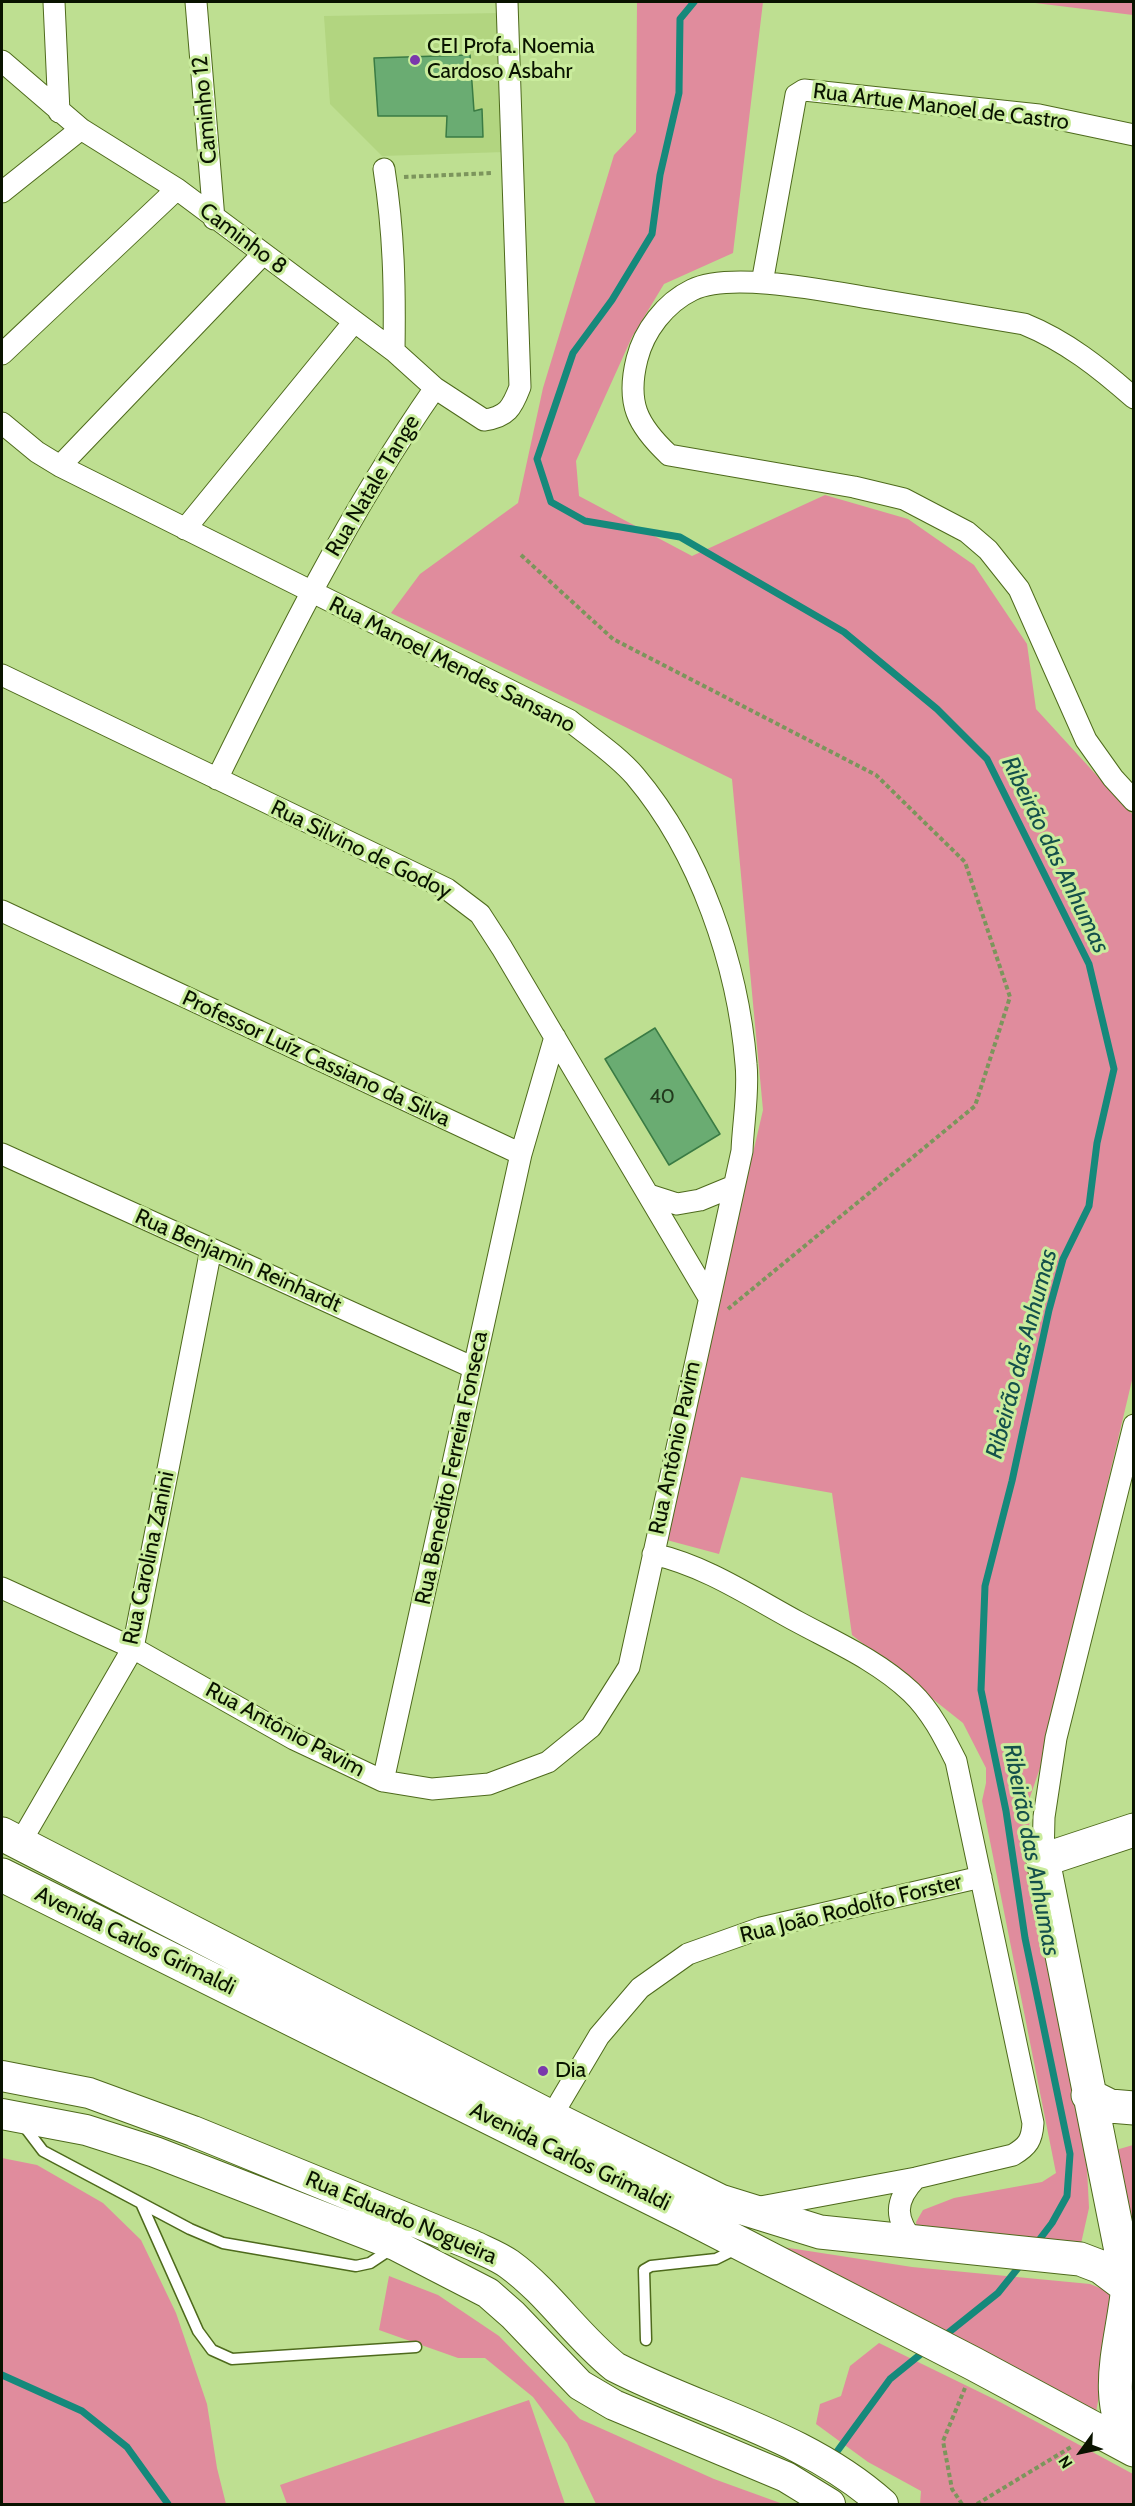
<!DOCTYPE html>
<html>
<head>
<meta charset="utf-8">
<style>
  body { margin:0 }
  #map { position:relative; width:1135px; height:2506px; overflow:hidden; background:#bedf91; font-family:Cabin,sans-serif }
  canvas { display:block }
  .frame { position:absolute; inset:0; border:3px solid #091300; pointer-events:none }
  .north { position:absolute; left:1051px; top:2422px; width:60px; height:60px; -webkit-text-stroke:4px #caec9d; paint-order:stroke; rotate:237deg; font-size:16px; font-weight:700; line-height:24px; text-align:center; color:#091300 }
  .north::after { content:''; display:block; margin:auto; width:21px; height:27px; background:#091300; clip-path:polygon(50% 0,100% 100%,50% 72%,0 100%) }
</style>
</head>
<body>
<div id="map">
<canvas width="1135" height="2506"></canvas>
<div class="frame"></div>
<div class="north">N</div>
</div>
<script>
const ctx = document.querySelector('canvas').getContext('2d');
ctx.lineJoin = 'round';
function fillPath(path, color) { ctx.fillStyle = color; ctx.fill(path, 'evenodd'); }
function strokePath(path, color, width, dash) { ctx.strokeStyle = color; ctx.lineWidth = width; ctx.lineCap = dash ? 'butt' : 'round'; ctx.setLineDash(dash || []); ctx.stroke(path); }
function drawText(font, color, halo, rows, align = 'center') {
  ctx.font = font + ' Cabin,sans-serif'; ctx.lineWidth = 6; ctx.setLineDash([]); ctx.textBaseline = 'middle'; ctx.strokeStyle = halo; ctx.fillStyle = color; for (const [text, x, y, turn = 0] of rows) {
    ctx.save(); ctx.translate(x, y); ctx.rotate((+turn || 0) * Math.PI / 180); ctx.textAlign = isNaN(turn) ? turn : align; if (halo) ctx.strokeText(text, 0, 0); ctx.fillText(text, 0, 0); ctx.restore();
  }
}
fillPath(new Path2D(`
  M 501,13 L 505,152 L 382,156 L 330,104 L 324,16 Z`), '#b2d580');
fillPath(new Path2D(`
  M 637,2 L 763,2 L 733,253 L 664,284 L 632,337 L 576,461 L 579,496 L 692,556 L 825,495 L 908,519 L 974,565 L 1027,644 L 1036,709 L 1133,815 L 1133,1376 L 1040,1768 L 1030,1797 L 1029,1833 L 1044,1934 L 1087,2168 L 1089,2208 L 1080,2248 L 917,2232 L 916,2222 L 923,2210 L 954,2198 L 1042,2182 L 1056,2173 L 982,1801 L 986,1783 L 986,1768 L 963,1723 L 852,1635 L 832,1493 L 741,1477 L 719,1554 L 663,1539 L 763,1110 L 732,779 L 391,613 L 420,574 L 518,503 L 543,388 L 614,155 L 636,132 Z
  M 1027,2 L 1133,2 L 1133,15 Z
  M 1133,2145 L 1133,2268 L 1109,2152 Z
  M 2,2158 L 37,2165 L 103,2203 L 141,2240 L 176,2313 L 207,2404 L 217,2468 L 226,2504 L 2,2504 Z
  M 776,2246 L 912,2267 L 1090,2284 L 1117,2295 L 1095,2418 Z
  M 389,2276 L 438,2295 L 499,2336 L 580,2419 L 714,2479 L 783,2504 L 596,2504 L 567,2443 L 533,2397 L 485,2358 L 458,2358 L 379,2330 Z
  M 879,2343 L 1000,2402 L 1133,2474 L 1133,2504 L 920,2504 L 921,2491 L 868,2462 L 816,2424 L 820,2404 L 841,2396 L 850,2366 Z
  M 529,2400 L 565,2504 L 287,2504 L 280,2485 Z`), '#e08c9d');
strokePath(new Path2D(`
  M 694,2 L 680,19 L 679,93 L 660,175 L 652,234 L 612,300 L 573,353 L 537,459 L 551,502 L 585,521 L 680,537 L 844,632 L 937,709 L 987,759 L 1089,964 L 1114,1069 L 1097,1143 L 1089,1206 L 1063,1259 L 1049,1310 L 1012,1481 L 985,1586 L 981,1690 L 1006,1811 L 1025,1938 L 1070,2154 L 1067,2196 L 1052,2223 L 1036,2244
  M 943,2337 L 998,2293 L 1022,2263
  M 2,2375 L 82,2411 L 127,2447 L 168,2504
  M 833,2457 L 890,2379 L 927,2349`), '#15897b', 7);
const building = new Path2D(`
  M 470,55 L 474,111 L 482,109 L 483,137 L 446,137 L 447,116 L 378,116 L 374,58 Z
  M 655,1028 L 720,1134 L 669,1165 L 605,1059 Z`);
fillPath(building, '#6aac72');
strokePath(building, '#3a7b44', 1.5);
const service = new Path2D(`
  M 21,2122 L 43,2151 L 190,2229 L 223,2243 L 356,2266 L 370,2263 L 391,2249
  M 141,2203 L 198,2331 L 212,2350 L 232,2359 L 416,2347
  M 646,2340 L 644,2270 L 651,2266 L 716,2259 L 738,2248`);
const minor = new Path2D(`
  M 54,2 L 59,112
  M 196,2 L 214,219
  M 2,61 L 81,129 L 177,189 L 394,351 L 435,388 L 484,420 C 507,417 512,408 520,387 L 507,2
  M 384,169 C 394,233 395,287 394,351
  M 2,192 L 81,129
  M 762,283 L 796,95 L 804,90 L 1039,115 L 1134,135
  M 2,354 L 177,189
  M 1134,398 C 1100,368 1066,341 1024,324 C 977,316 929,308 881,300 C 836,293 732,270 692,290 C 665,303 644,331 637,359 C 626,403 637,425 669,455 L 854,487 L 904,499 L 967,532 L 988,550 L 1019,589 L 1086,740 L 1113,778 L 1134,801
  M 2,423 L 37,452 L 60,466 L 569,720 C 591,738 617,755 635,776 C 700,853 738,965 746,1064 C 749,1092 743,1123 742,1151 L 629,1667 L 591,1727 L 548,1762 L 489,1784 L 432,1789 L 383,1781 L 294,1739 L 133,1648 L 2,1588
  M 60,466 L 263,254
  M 185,529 L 354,322
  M 2,675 L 447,889 L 480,914 L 502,948 L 708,1296
  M 217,779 C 283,645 349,511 435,388
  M 2,911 L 521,1154 L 555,1037
  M 2,1154 L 474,1368
  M 649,1195 L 677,1204 L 700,1200 L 734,1186
  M 653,1554 C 706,1566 750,1596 798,1622 C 837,1643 878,1661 911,1692 C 931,1711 944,1737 956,1761 L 1033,2123 C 1032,2140 1028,2146 1013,2155 L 916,2178 L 755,2208
  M 383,1781 L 521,1154
  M 20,1843 L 133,1648 L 211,1249
  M 1043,1860 L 1044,1817 L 1056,1738 L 1134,1425
  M 551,2117 L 599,2036 L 640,1988 L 688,1954 L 761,1928 L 981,1877
  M 915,2243 C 894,2219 894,2201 916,2178`);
const secondary = new Path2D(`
  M 2,2076 L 89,2093 L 193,2131 L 472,2245 C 484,2251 498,2256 509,2264 C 549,2293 576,2336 615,2367 C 705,2413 806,2435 883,2504
  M 2,2114 L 86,2130 L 155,2152 L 395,2245 L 488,2293 L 513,2315 L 580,2385 L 614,2405 L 786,2477 L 830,2504`);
const primary = new Path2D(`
  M 1134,1830 L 1043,1860 L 1128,2286 C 1123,2342 1099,2399 1134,2449
  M 2,1834 L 551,2117 L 720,2201 L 820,2232 L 1080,2259 L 1101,2267 L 1134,2292
  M 2,1875 L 685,2215 L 974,2364 L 1134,2450
  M 1088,2095 L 1110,2106 L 1134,2108`);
strokePath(service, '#4e6a1c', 13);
strokePath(minor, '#4e6a1c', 23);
strokePath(secondary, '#4e6a1c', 32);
strokePath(primary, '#4e6a1c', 35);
strokePath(new Path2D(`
  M 404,177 L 493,173
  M 521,555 L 613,639 L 876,775 L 965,862 L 1010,997 L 975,1106 L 728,1309
  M 962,2504 L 952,2489 L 943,2441 L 965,2388
  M 977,2504 L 1071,2447`), '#7c955c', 4, [4.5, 3]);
strokePath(service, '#fff', 10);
strokePath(minor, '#fff', 21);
strokePath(secondary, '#fff', 30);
strokePath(primary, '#fff', 33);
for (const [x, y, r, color] of [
  [415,60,6,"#7a38ac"],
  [543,2071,6,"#7a38ac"]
]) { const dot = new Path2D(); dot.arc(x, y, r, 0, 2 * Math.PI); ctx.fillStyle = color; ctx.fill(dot); strokePath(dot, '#caec9d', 2); }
drawText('20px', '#21391c', null, [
  ["40",662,1097]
]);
drawText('22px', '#091300', '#caec9d', [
  ["CEI Profa. Noemia",427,47],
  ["Cardoso Asbahr",427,72],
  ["Dia",555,2071]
], 'left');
drawText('22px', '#091300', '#caec9d', [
  ["Rua Artue Manoel de Castro",941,107,7],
  ["Caminho 12",205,110,-95],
  ["Caminho 8",243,239,37],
  ["Rua Natale Tange",373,486,-59],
  ["Rua Manoel Mendes Sansano",452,665,27],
  ["Rua Silvino de Godoy",361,850,26],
  ["Professor Luíz Cassiano da Silva",316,1059,25],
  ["Rua Benjamin Reinhardt",238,1261,24],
  ["Rua Antônio Pavim",675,1448,-78],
  ["Rua Benedito Ferreira Fonseca",452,1468,-78],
  ["Rua Carolina Zanini",149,1558,-78],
  ["Rua Antônio Pavim",285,1730,28],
  ["Rua João Rodolfo Forster",851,1909,-14],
  ["Avenida Carlos Grimaldi",135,1941,26],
  ["Avenida Carlos Grimaldi",570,2157,26],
  ["Rua Eduardo Nogueira",401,2218,23]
]);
drawText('italic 24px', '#14504b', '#caec9d', [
  ["Ribeirão das Anhumas",1055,855,64],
  ["Ribeirão das Anhumas",1022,1354,-75],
  ["Ribeirão das Anhumas",1031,1850,79]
]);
</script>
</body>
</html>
